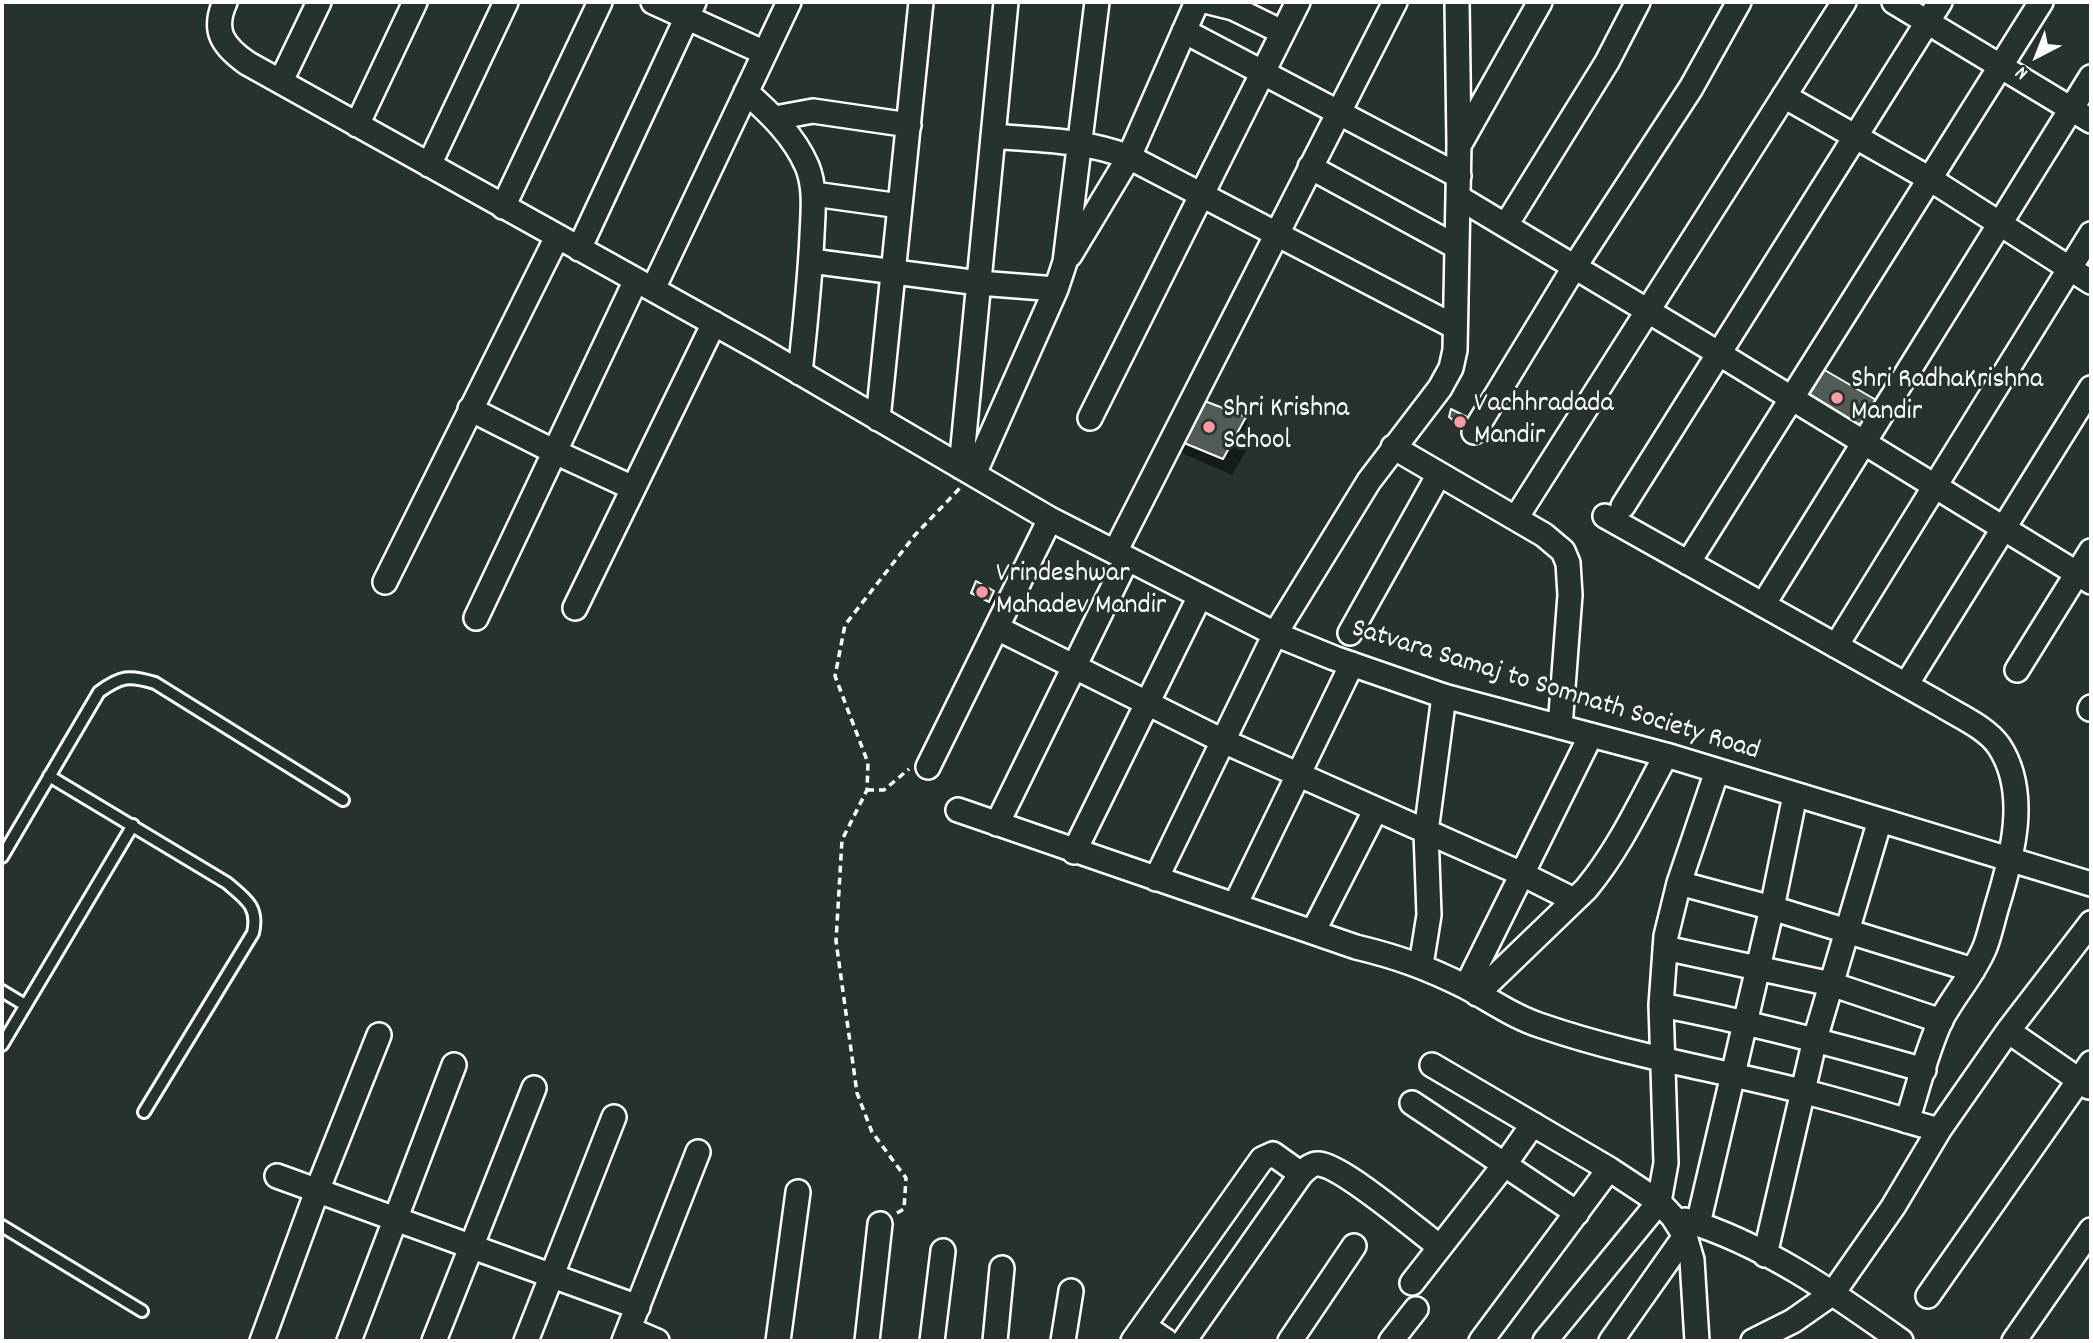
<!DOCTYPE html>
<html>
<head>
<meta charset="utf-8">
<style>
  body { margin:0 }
  #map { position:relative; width:2093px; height:1343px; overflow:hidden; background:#26332d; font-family:Dekko,sans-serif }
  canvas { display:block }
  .frame { position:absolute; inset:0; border:4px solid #fff; pointer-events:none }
  .north { position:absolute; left:2002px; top:21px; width:70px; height:70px; -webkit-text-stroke:5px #26332d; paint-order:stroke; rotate:222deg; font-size:19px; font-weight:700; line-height:28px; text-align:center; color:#fff }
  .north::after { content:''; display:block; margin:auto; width:24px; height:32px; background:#fff; clip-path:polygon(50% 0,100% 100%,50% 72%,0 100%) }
</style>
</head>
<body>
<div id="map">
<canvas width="2093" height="1343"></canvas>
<div class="frame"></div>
<div class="north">N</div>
</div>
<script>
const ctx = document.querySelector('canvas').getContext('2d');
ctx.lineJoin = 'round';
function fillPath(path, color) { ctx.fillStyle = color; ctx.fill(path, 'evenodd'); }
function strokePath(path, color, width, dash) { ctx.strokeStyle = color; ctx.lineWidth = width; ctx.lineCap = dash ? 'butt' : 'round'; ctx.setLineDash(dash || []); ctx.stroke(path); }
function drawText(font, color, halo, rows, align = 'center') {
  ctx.font = font + ' Dekko,sans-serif'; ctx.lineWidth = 6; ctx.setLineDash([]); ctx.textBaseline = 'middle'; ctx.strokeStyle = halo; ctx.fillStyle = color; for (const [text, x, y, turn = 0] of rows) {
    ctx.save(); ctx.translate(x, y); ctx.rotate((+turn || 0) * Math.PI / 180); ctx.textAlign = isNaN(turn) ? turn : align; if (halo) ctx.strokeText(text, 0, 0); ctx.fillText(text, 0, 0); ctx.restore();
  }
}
fillPath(new Path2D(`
  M 1451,417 L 1465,418 L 1468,423 L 1464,430 Z
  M 1245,419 L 1255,435 L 1232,475 L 1184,454 L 1174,438 Z
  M 993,592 L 996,597 L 992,606 L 975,597 L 973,593 Z`), '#0007');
const building = new Path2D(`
  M 1816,365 L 1876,400 L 1856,433 L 1797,396 Z
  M 1197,398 L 1246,417 L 1223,459 L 1172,438 Z
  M 1451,409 L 1467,417 L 1461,426 L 1449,417 Z
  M 976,581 L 994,591 L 989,602 L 971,593 Z`);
fillPath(building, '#515c57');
strokePath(building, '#fff', 2);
const service = new Path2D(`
  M 49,776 L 227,883 C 246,899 259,907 253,933 L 144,1112
  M 2,857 L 99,692 C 121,676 129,675 155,683 L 343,800
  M 2,991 L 25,1005
  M 2,1045 L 133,825
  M 2,1226 L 142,1311`);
const minor = new Path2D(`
  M 225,2 C 212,31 223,46 247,63 L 758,348 L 1050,519 L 1275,634 L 1334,658 L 1444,696 L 1666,755 L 2091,884
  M 653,2 L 765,53
  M 1209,2 L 1233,8 L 1282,32
  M 1894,2 L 2091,121
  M 1184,31 L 1459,176
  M 281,81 L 319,2
  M 746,92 C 770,113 794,136 807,166 C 816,188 813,212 812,235 C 810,281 805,327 800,373
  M 1784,96 L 1930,179 L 2091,282
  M 775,118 L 813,111 L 909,125
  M 357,125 L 415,2
  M 993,136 C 1039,140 1086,140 1129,157 L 1455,327
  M 1461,142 L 1540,2
  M 429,165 L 506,2
  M 1310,167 L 1457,247
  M 814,194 L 900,206
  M 1458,197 L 1718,353 L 2091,582
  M 503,207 L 600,2
  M 1506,225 L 1607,62 L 1638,2
  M 579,249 L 694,2
  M 1070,255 L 1129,157 L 1197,2
  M 811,261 L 979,283 L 1056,289
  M 653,289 L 789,2
  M 470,409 L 555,452 L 633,488
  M 1090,418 L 1298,2
  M 878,419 L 921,2
  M 1474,432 L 1575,266 L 1691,88 L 1739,2
  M 1393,447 L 1544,535 L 1563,551 L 1568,563 L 1570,595 L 1560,727
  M 961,467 L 1006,2
  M 974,474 L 1056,289 L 1065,262 L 1097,2
  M 1623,506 L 1940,2
  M 1605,516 L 1938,703 C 1957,715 1986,727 1999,746 C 2030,793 2012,857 1997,906 C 1993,919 1990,934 1985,947 C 1974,974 1954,995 1941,1020 C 1926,1052 1918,1088 1907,1121
  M 1516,518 L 1844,2
  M 1115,552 L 1395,2
  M 1688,563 L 2041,2
  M 385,582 L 557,237
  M 1763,605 L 2091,77
  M 575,608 L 714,323
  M 476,618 L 636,280
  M 997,628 L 1223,741 L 1522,874 L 1574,900
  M 1350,633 L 1439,474
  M 1836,646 L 2091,234
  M 2017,670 L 2091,551
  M 1906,685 L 2091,388
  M 2090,709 L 2091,707
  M 928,767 L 1050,519
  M 958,810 L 1356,947 C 1398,957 1428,968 1466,987 C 1492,1001 1514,1017 1542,1026 C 1626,1055 1715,1069 1801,1091 C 1847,1102 1893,1117 1939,1130
  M 997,824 L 1127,559
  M 1074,852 L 1200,596
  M 1156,879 L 1275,634 L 1369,481 L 1440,388 L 1451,368 L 1455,350 L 1459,144 L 1457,2
  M 1679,883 L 1772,908 L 1973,970
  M 1235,905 L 1352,664
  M 1313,932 L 1376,809
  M 1665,948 L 1831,984 L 1941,1021
  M 1421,965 L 1429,915 L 1426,832 L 1444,696
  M 1466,987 L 1591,735
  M 1477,994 L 1586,889 C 1620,848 1641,801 1666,755
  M 1661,1005 C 1750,1022 1837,1045 1924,1070
  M 2008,1031 L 2089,1087
  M 1432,1065 L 1609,1169 L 1659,1202 L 1673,1217 L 1685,1236 L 1692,1260 L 1697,1341
  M 1412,1103 L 1577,1213
  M 277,1176 L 638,1307
  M 1685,1220 C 1764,1244 1834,1293 1901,1341
  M 1698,1224 L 1772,908 L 1795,795
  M 1765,1255 L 1815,1039 L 1880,820
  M 1412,1283 L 1505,1164 L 1533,1124
  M 1928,1296 L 2091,1063
  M 1144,1326 L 1166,1341
  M 629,1329 L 657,1341
  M 262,1341 L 317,1191 L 379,1035
  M 349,1341 L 454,1065
  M 434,1341 L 534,1088
  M 526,1341 L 614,1117
  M 624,1341 L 698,1152
  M 778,1341 L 798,1192
  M 867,1341 L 880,1224
  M 932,1341 L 943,1251
  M 995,1341 L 1002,1268
  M 1063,1341 L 1071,1291
  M 1133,1341 L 1262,1159 L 1273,1154 L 1301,1174
  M 1184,1341 L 1301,1174 C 1306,1169 1312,1163 1319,1164 C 1343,1166 1417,1230 1440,1247
  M 1290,1341 L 1354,1246
  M 1391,1341 L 1416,1309
  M 1481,1341 L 1609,1169
  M 1545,1341 L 1659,1202 L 1666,1163 L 1661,1005 L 1666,936 L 1679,883 L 1717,771
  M 1611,1341 L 1685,1236
  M 1753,1341 L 1793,1321 L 1833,1293 L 1893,1207 L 1939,1130 L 2008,1031 L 2091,923
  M 2014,1341 L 2091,1230`);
strokePath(service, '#fff', 16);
strokePath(minor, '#fff', 28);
strokePath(new Path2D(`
  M 867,790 L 884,790 L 909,769
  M 897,1213 L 904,1209 L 906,1178 L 872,1132 L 857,1093 L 836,941 L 842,840 L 867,790 L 868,763 L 835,676 L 845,625 L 915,535 L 960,488`), '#fff', 3.5, [7, 5]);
strokePath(service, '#26332d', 10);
strokePath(minor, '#26332d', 23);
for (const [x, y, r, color] of [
  [1837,398,7,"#ff9aa2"],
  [1460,422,7,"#ff9aa2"],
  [1209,427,7,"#ff9aa2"],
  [982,592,7,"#ff9aa2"]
]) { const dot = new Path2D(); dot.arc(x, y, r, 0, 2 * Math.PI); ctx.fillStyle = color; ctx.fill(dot); strokePath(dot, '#26332d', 2.5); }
drawText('28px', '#fff', '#26332d', [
  ["Shri RadhaKrishna",1851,382],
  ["Mandir",1851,414],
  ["Vachhradada",1474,406],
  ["Mandir",1474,438],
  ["Shri Krishna",1223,411],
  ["School",1223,443],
  ["Vrindeshwar",996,576],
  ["Mahadev Mandir",996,608]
], 'left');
drawText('28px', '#fff', '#26332d', [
  ["Satvara Samaj to Somnath Society Road",1555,692,17]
]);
</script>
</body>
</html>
